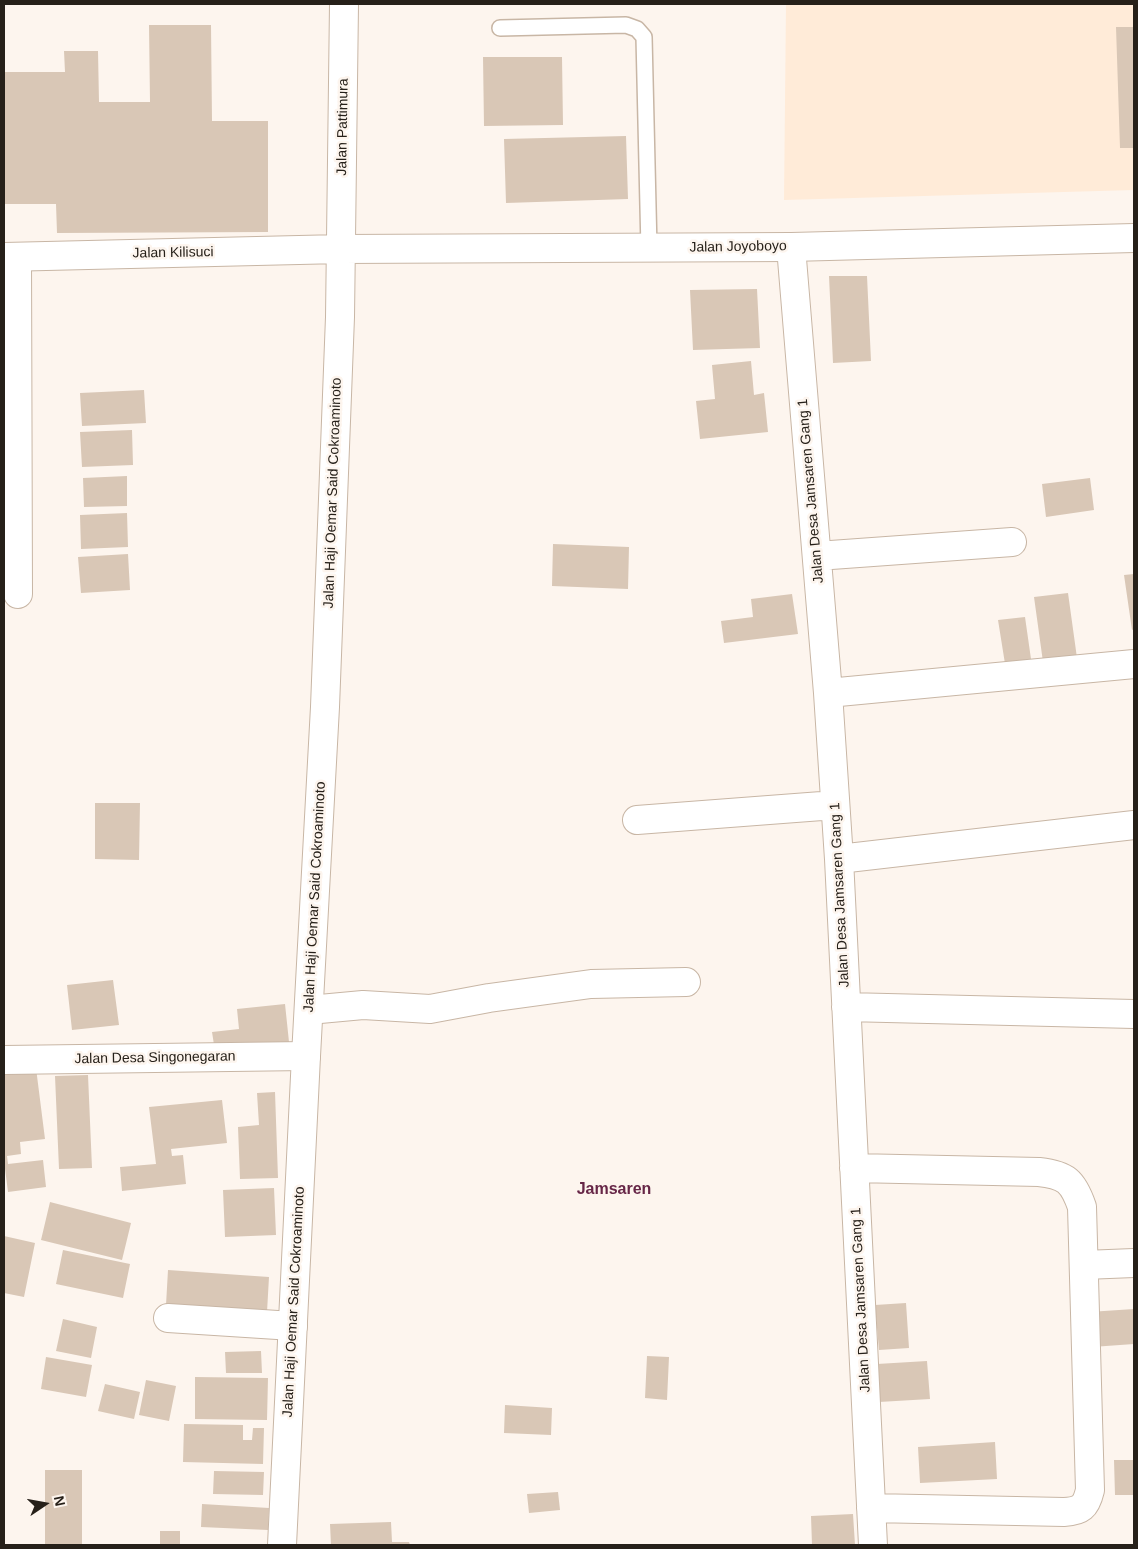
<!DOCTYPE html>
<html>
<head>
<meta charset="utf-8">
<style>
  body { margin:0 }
  #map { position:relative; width:1138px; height:1549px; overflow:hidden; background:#fdf5ee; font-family:Helvetica,sans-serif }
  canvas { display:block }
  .frame { position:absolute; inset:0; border:5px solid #262019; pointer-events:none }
  .north { position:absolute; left:20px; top:1479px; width:50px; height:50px; -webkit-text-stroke:4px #fdf5ee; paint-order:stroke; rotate:78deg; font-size:14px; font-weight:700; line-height:20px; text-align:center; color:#262019 }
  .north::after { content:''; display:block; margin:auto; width:18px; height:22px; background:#262019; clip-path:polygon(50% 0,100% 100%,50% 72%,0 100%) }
</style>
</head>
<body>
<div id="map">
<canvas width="1138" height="1549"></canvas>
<div class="frame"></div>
<div class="north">N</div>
</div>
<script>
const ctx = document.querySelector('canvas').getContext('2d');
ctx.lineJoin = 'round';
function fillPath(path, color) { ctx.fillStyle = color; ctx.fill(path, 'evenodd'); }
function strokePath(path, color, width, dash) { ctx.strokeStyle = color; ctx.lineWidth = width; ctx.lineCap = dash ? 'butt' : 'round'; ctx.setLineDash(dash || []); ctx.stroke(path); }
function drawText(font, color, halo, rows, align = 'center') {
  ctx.font = font + ' Helvetica,sans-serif'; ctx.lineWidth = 5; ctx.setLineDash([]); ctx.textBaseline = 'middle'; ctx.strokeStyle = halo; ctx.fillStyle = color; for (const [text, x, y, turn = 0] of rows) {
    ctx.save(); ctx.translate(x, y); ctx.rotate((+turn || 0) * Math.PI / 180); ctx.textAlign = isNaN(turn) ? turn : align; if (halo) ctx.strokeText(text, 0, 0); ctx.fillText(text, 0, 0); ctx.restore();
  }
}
fillPath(new Path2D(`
  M 786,4 L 1134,4 L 1134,190 L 784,200 Z`), '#ffebd8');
fillPath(new Path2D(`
  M 149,25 L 211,25 L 212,121 L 268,121 L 268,232 L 57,233 L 56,204 L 4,204 L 4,72 L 65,72 L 64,51 L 98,51 L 99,102 L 150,102 Z
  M 1116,27 L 1134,27 L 1134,148 L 1120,148 Z
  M 483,57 L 562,57 L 563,125 L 484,126 Z
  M 626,136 L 628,199 L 506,203 L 504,139 Z
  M 829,276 L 867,276 L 871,361 L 833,363 Z
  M 757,289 L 760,348 L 693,350 L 690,290 Z
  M 751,361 L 754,395 L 764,393 L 768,432 L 700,439 L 696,401 L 715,399 L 712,365 Z
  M 144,390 L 146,423 L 82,426 L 80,393 Z
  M 132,430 L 133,465 L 82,467 L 80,432 Z
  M 127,476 L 127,506 L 84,507 L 83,478 Z
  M 1090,478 L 1094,510 L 1046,517 L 1042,484 Z
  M 127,513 L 128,547 L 81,549 L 80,515 Z
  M 553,544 L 629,547 L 628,589 L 552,586 Z
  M 128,554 L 130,590 L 81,593 L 78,557 Z
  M 1134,574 L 1134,629 L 1132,630 L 1124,575 Z
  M 1068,593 L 1077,658 L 1043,662 L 1034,597 Z
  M 792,594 L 798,634 L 724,643 L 721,621 L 753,617 L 751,599 Z
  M 1025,617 L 1032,666 L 1006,670 L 998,620 Z
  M 95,803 L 140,803 L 139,860 L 95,859 Z
  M 113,980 L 119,1025 L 72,1030 L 67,985 Z
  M 285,1004 L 289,1042 L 215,1051 L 212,1032 L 239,1029 L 237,1009 Z
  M 36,1068 L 45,1139 L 20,1142 L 21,1154 L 7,1156 L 8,1164 L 43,1160 L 46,1187 L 8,1192 L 4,1161 L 4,1072 Z
  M 88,1075 L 92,1168 L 59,1169 L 55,1076 Z
  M 275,1092 L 278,1178 L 240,1179 L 238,1127 L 259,1125 L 257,1093 Z
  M 222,1100 L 227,1143 L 171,1149 L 172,1156 L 183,1155 L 186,1184 L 122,1191 L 120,1167 L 156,1164 L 149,1107 Z
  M 274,1188 L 276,1235 L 225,1237 L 223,1190 Z
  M 50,1202 L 131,1223 L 122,1260 L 41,1240 Z
  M 4,1236 L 35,1243 L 24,1297 L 4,1293 Z
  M 63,1250 L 130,1264 L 123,1298 L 56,1284 Z
  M 168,1270 L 269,1277 L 267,1312 L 166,1305 Z
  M 906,1303 L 909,1348 L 879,1350 L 875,1305 Z
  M 1134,1309 L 1134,1344 L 1092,1347 L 1089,1312 Z
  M 63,1319 L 97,1327 L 91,1358 L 56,1351 Z
  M 261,1351 L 262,1373 L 226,1373 L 225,1352 Z
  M 647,1356 L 669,1357 L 667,1400 L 645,1398 Z
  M 46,1357 L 92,1365 L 86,1397 L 41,1389 Z
  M 927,1361 L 930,1399 L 879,1402 L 877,1364 Z
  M 195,1377 L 268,1378 L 267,1420 L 195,1419 Z
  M 146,1380 L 176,1386 L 169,1421 L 139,1415 Z
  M 105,1384 L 140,1392 L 134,1419 L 98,1411 Z
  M 505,1405 L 552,1408 L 551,1435 L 504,1433 Z
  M 184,1424 L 243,1425 L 243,1440 L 252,1440 L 253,1428 L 264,1428 L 263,1464 L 183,1462 Z
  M 995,1442 L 997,1479 L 920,1483 L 918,1447 Z
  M 1114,1460 L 1134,1460 L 1134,1495 L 1115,1495 Z
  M 45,1470 L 82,1470 L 82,1545 L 45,1545 Z
  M 214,1471 L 264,1472 L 263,1495 L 213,1494 Z
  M 558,1492 L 560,1510 L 529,1513 L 527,1494 Z
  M 202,1504 L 269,1508 L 268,1530 L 201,1527 Z
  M 853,1514 L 855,1545 L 812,1545 L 811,1516 Z
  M 391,1522 L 392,1542 L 409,1542 L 410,1545 L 331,1545 L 330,1524 Z
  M 160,1531 L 180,1531 L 180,1545 L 160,1545 Z`), '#d9c7b6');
const lane = new Path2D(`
  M 500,28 L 626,25 L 637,29 L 644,37 L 649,249`);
const street = new Path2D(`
  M 791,247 L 828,693 L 839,859 L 873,1545
  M 17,257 L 18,594
  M 817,556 L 1012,542
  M 828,693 L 1134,664
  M 637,820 L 835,805
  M 839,859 L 1134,825
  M 846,1007 L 1134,1014
  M 309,1010 L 363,1005 L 430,1009 L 489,998 L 591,984 L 686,982
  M 4,1060 L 306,1056
  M 854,1168 L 1039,1172 C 1066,1175 1073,1181 1082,1207 L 1090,1490 C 1086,1507 1081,1511 1064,1512 L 871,1508
  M 1084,1265 L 1134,1263
  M 168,1318 L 293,1326`);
const secondary = new Path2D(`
  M 4,257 L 341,249 L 791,247 L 1134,238
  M 282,1545 L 306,1056 L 325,707 L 340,317 L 344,4`);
strokePath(lane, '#c8b6a5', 18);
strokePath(street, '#c8b6a5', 30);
strokePath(secondary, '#c8b6a5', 30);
strokePath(lane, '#fff', 15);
strokePath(street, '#fff', 28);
strokePath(secondary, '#fff', 28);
drawText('14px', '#262019', '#fdf5ee', [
  ["Jalan Pattimura",343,127,-89],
  ["Jalan Joyoboyo",738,247,-1],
  ["Jalan Kilisuci",173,253,-1],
  ["Jalan Desa Jamsaren Gang 1",811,491,-95],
  ["Jalan Haji Oemar Said Cokroaminoto",333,493,-88],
  ["Jalan Desa Jamsaren Gang 1",840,895,-93],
  ["Jalan Haji Oemar Said Cokroaminoto",315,897,-87],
  ["Jalan Desa Singonegaran",155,1058,-1],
  ["Jalan Desa Jamsaren Gang 1",861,1300,-93],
  ["Jalan Haji Oemar Said Cokroaminoto",294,1302,-87]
]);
drawText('bold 16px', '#662647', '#fdf5ee', [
  ["Jamsaren",614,1190]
]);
</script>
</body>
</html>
